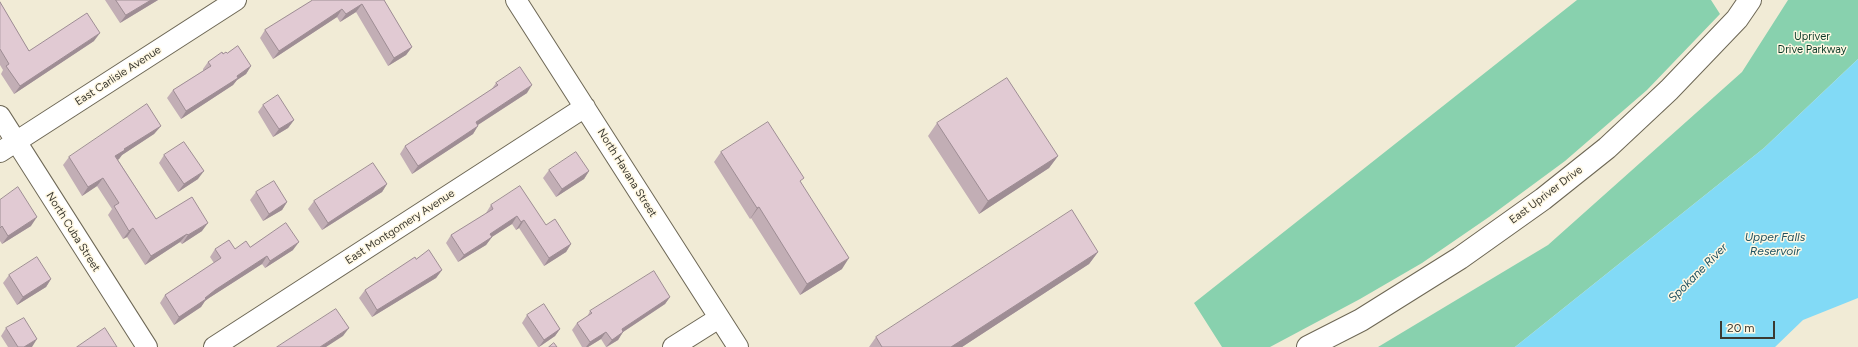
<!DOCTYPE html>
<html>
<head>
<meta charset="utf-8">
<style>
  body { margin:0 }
  #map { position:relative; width:1858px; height:347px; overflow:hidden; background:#f1ebd6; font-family:Figtree,sans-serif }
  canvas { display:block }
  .scale { position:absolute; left:1720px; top:321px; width:55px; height:18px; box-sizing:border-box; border:2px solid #3b3931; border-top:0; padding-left:5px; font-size:12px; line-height:14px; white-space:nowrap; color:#3b3931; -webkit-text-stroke:3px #fff8e3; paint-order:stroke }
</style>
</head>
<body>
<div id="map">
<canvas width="1858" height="347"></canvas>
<div class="scale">20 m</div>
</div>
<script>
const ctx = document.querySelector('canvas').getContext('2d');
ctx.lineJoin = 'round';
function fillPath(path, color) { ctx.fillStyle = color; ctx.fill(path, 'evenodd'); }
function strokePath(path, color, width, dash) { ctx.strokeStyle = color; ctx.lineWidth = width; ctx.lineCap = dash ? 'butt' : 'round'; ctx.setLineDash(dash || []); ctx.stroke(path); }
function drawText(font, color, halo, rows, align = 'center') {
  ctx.font = font + ' Figtree,sans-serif'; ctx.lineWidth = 3; ctx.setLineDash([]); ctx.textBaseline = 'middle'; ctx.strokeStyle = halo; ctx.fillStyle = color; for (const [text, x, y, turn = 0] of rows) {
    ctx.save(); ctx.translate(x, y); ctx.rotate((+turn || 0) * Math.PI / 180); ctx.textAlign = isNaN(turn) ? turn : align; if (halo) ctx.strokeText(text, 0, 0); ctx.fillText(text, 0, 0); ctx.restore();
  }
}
fillPath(new Path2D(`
  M 1577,0 L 1711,0 L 1720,14 L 1647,90 L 1565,161 L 1489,217 L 1422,263 L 1360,299 L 1270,347 L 1222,347 L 1194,303 Z
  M 1788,0 L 1858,0 L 1858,59 L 1764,148 L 1515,347 L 1378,347 L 1548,245 L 1742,72 Z`), '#88d1ae');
fillPath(new Path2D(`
  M 1858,59 L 1858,298 L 1803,320 L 1775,347 L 1515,347 L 1764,148 Z`), '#82daf6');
const street = new Path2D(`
  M 516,0 L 738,347
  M 0,116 L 147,347
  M 0,152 L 236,0
  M 214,347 L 585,107
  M 673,347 L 719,318`);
const secondary = new Path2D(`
  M 1308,347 L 1361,320 L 1460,258 L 1543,199 L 1607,148 L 1669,90 L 1737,19 L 1750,0`);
strokePath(street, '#6d6755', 22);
strokePath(secondary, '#6d6755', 24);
strokePath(street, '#fff', 20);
strokePath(secondary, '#fff', 22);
fillPath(new Path2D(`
  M 105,0 L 158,0 L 120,23 Z
  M 313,0 L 384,0 L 412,47 L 406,55 L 388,66 L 356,12 L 340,22 L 337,17 L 273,59 L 260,38 L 265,30 Z
  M 0,2 L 29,51 L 94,41 L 14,94 L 1,74 L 3,70 L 0,65 Z
  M 227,53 L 251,66 L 246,74 L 237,80 L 233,85 L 181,119 L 167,98 L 173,90 L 203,71 L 203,69 L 208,62 L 223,54 Z
  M 496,83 L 527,93 L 478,125 L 473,134 L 412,174 L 400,154 L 405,146 L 491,90 Z
  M 263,105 L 294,120 L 288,128 L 273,137 L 258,112 Z
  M 937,123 L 1058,156 L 1049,168 L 979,214 L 928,136 Z
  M 161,126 L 154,134 L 122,155 L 119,159 L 118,160 L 156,219 L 202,231 L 182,244 L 180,242 L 145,265 L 127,237 L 123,239 L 108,215 L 112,209 L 97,186 L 82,196 L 63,165 L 69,157 Z
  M 721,152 L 801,182 L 842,269 L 800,295 L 751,218 L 750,219 L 714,162 Z
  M 164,155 L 198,179 L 178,192 L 159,163 Z
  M 549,170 L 589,171 L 584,179 L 556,197 L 543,178 Z
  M 387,184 L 382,192 L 322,230 L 308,209 L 314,201 Z
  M 256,192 L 287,202 L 282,210 L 263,221 L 250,200 Z
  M 0,200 L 31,226 L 2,244 L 0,241 Z
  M 491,205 L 546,225 L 571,244 L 566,252 L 544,266 L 519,228 L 516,230 L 512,224 L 492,237 L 486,245 L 458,262 L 446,243 L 451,235 L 486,214 L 486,213 Z
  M 250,247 L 293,250 L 265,268 L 262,264 L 209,298 L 205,301 L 201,307 L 174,325 L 160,303 L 165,295 L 214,263 L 210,257 L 215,249 L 235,249 Z
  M 1098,252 L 1089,264 L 962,347 L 869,347 L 876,337 Z
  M 416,259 L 442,270 L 436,278 L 372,317 L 359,298 L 365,290 Z
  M 9,275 L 51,279 L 46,287 L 17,305 L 3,283 Z
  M 670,297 L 665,304 L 623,332 L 618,340 L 607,347 L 606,347 L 601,339 L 588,347 L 582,347 L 572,330 L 577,323 L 587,317 L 590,311 Z
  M 527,315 L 560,329 L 555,336 L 539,347 L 538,347 L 522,323 Z
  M 6,328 L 32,347 L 8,347 L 1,336 Z`), '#c2aeb5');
fillPath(new Path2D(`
  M 151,0 L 158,0 L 120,23 L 126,15 Z
  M 362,4 L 356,12 L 340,22 L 346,14 Z
  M 342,9 L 337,17 L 273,59 L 279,51 Z
  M 100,33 L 94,41 L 14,94 L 20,86 Z
  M 412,47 L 406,55 L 388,66 L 394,58 Z
  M 251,66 L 246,74 L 237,80 L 233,85 L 181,119 L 186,111 L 237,76 Z
  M 532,85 L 527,93 L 470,130 L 476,122 Z
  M 294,120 L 288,128 L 273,137 L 279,129 Z
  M 161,126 L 154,134 L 122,155 L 119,159 L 109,165 L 115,156 L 124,149 Z
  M 478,126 L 473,134 L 412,174 L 418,166 Z
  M 1058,156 L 1049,168 L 979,214 L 988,201 Z
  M 204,171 L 198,179 L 178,192 L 184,184 Z
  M 589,171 L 584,179 L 556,197 L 562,189 Z
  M 103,178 L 97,186 L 82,196 L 88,187 Z
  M 387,184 L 382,192 L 322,230 L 328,223 Z
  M 287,202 L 282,210 L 263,221 L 269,214 Z
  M 759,207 L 751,218 L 750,219 L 757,208 Z
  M 517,216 L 512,224 L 484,242 L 490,234 Z
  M 37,217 L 31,226 L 2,244 L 8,236 Z
  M 524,220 L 519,228 L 516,230 L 521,222 Z
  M 208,223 L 202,231 L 182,244 L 188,235 Z
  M 133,228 L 127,237 L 123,239 L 129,231 Z
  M 187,234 L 180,242 L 145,265 L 151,256 Z
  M 492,237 L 486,245 L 458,262 L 464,255 Z
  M 299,242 L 293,250 L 265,268 L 270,261 Z
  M 571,244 L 566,252 L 544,266 L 549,258 Z
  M 1098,252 L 1089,264 L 962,347 L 951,347 Z
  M 267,256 L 262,264 L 209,298 L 205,301 L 201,307 L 174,325 L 179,317 L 215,290 Z
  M 849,258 L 842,269 L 800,295 L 807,284 Z
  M 442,270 L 436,278 L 372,317 L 377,310 Z
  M 51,279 L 46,287 L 17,305 L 23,297 Z
  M 670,297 L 665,304 L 620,334 L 623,332 L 618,340 L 606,347 L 612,340 L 622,329 Z
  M 349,328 L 343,336 L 326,347 L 320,347 Z
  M 560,329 L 555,336 L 539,347 L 544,340 Z
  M 606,332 L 601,339 L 588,347 L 586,347 L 590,342 Z
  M 37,339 L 32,347 L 24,347 Z`), '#9e8d94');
const building = new Path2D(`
  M 116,0 L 151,0 L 126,15 Z
  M 313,0 L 384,0 L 412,47 L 394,58 L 362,4 L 346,14 L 342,9 L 279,51 L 265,30 Z
  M 0,2 L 29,51 L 87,13 L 100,33 L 20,86 L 6,66 L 9,64 L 0,49 Z
  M 238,46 L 251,66 L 237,76 L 238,78 L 186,111 L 173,90 L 211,66 L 208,62 L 222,52 L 223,54 L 226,52 L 227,53 Z
  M 520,67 L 532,85 L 476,122 L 478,126 L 418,166 L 405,146 L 498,85 L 496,83 Z
  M 1007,78 L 1058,156 L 988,201 L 937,123 Z
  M 278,95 L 294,120 L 279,129 L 263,105 Z
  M 147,104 L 161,126 L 124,149 L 125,150 L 115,156 L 156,219 L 192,197 L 208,223 L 188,235 L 187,234 L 151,256 L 133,228 L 129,231 L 114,206 L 119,203 L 103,178 L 88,187 L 69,157 Z
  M 768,122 L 804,178 L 800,181 L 849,258 L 807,284 L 759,207 L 757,208 L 721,152 Z
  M 184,142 L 204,171 L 184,184 L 164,155 Z
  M 576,152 L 589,171 L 562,189 L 549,170 Z
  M 373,163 L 387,184 L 328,223 L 314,201 Z
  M 274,181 L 287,202 L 269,214 L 256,192 Z
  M 520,186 L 546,225 L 555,219 L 571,244 L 549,258 L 524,220 L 521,222 L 517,216 L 490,234 L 492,237 L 464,255 L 451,235 L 493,209 L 491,205 Z
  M 18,187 L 37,217 L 8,236 L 2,226 L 0,228 L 0,200 Z
  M 1072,210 L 1098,252 L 951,347 L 882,347 L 876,337 Z
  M 286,223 L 299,242 L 270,261 L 267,256 L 215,290 L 205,298 L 206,299 L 179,317 L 165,295 L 221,258 L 215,249 L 229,240 L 235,249 L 246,241 L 250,247 Z
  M 429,250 L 442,270 L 377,310 L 365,290 L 415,257 L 416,259 Z
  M 37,257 L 51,279 L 23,297 L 9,275 Z
  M 654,271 L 670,297 L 622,329 L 623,332 L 612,340 L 606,332 L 590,342 L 577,323 L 592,313 L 590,311 Z
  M 544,304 L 560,329 L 544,340 L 527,315 Z
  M 336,309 L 349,328 L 320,347 L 277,347 Z
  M 24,318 L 37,339 L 24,347 L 18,347 L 6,328 Z
  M 105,328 L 117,347 L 77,347 Z
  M 554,343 L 557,347 L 549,347 Z`);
fillPath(building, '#e1cad3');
strokePath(building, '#9e8d94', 1);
drawText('11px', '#0d3b29', '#fff8e3', [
  ["Upriver",1812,37],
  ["Drive Parkway",1812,50]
]);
drawText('11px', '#3b3931', '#fff8e3', [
  ["East Carlisle Avenue",118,76,-33],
  ["North Havana Street",627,173,58],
  ["East Upriver Drive",1546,195,-37],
  ["East Montgomery Avenue",400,227,-33],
  ["North Cuba Street",73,232,58]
]);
drawText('italic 12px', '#225463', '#fff8e3', [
  ["Upper Falls",1775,237],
  ["Reservoir",1775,251],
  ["Spokane River",1698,273,-45]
]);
</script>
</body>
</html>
